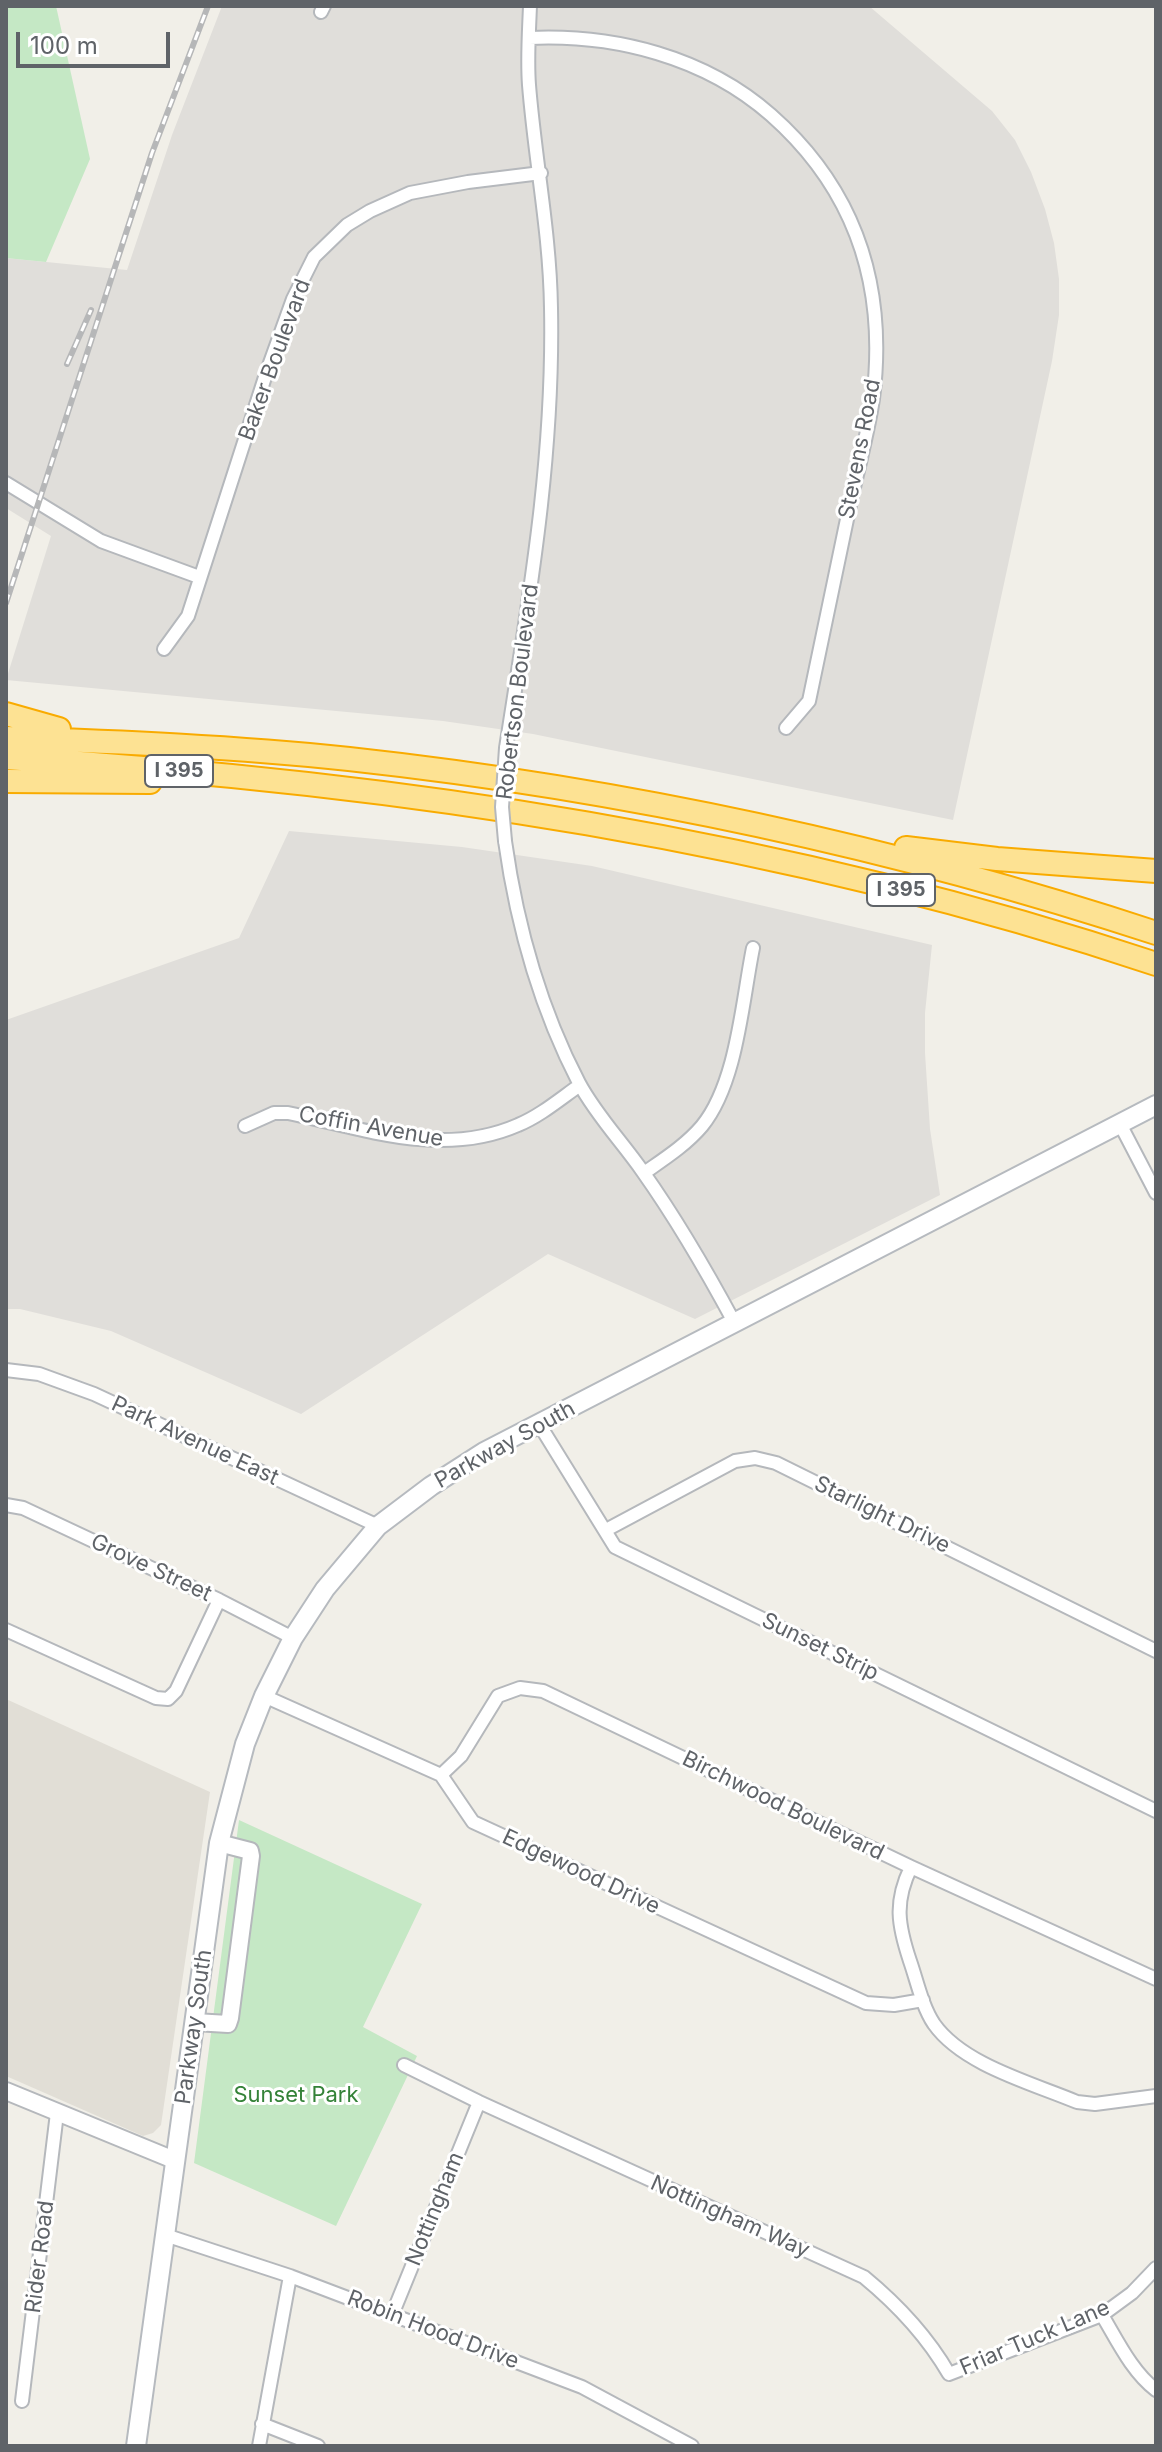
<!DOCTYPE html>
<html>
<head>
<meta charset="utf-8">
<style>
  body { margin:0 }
  #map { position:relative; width:1162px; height:2452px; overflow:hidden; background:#f1efe8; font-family:Inter,sans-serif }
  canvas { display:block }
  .frame { position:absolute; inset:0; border:8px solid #5f6368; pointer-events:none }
  .scale { position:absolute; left:16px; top:32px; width:154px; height:36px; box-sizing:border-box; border:4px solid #5f6368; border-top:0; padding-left:10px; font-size:24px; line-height:28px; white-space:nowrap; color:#5f6368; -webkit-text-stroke:6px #fff; paint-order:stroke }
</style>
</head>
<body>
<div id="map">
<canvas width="1162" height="2452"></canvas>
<div class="frame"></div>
<div class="scale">100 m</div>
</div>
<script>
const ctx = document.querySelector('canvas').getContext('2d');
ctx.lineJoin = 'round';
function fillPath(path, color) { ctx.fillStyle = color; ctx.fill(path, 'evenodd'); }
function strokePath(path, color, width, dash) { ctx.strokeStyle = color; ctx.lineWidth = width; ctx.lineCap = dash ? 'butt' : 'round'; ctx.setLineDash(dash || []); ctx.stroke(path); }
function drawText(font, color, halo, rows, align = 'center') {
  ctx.font = font + ' Inter,sans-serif'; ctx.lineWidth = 6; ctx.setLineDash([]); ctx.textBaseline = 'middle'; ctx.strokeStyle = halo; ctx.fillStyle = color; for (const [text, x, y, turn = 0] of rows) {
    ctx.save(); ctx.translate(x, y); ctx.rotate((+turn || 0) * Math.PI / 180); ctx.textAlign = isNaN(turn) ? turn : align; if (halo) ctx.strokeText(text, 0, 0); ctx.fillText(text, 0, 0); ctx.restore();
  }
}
fillPath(new Path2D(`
  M 222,6 L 869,6 L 992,111 L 1015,140 L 1031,172 L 1045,209 L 1054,243 L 1059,279 L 1059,315 L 1052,361 L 953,820 L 533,734 L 443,721 L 6,680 L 51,536 L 6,508 L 6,258 L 127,270 L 172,135 Z
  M 289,831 L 462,847 L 592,866 L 932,945 L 925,1013 L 925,1053 L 930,1129 L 940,1195 L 695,1319 L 548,1254 L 301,1414 L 111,1331 L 20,1309 L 6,1309 L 6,1020 L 239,938 Z`), '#e0deda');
fillPath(new Path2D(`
  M 6,1699 L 210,1792 L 161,2125 L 153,2133 L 143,2136 L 6,2076 Z`), '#e1ded6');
fillPath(new Path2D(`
  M 6,6 L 56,6 L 90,159 L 46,262 L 6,258 Z
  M 239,1820 L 422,1904 L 363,2027 L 417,2056 L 336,2226 L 194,2163 Z`), '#c5e8c5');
const minor = new Path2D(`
  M 321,12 L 324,6
  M 529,38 C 615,34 705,57 771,115 C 857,191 887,287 873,399 C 868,432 859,466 851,500 C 837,567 823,634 809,701 L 786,728
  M 6,483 L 101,541 L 199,577
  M 164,649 L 188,616 L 266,374 L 293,299 L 314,257 L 347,225 L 370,211 L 410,193 L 468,182 L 541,173
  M 506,748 C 529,599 554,459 551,308 C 550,233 535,160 529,85 C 527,59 529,32 530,6
  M 505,841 C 517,926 539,1006 579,1083 C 596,1115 623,1143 643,1172 C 677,1220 706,1270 734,1322
  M 1120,1124 L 1156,1193
  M 245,1126 L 274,1113 L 288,1113 C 364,1129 443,1158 518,1125 C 540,1116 560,1099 580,1085
  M 644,1173 C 664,1159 686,1145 702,1126 C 737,1083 742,1002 753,948
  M 6,1370 L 39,1374 L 94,1394 L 378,1526
  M 539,1424 L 615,1547 L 1156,1811
  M 6,1505 L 23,1508 L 219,1600 L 293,1638
  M 606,1530 L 735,1461 L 755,1458 L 776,1463 L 1156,1651
  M 6,1630 L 156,1698 L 168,1699 L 176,1691 L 219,1600
  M 264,1696 L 441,1775 L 473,1822 L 866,2003 L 894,2005 L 923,2000
  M 441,1775 L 461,1756 L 498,1696 L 520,1688 L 543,1691 L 911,1867 L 1156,1979
  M 911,1867 C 894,1902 898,1925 910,1961 C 917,1981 922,2006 934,2024 C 963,2065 1032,2083 1077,2102 L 1095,2104 L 1156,2096
  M 404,2065 L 479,2102 L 864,2277 C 898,2305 927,2336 949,2374 L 1102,2315 L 1132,2293 L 1156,2268
  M 165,2235 L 290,2276 L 582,2387 L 692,2446
  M 392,2315 L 479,2102
  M 1102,2315 C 1117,2340 1132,2372 1156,2390
  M 22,2401 L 57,2113
  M 262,2424 L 318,2446
  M 259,2446 L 290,2276`);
const tertiary = new Path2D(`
  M 195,2022 L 228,2024 L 230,2018 L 251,1856 L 250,1851 L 219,1843
  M 6,2091 L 174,2160`);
const secondary = new Path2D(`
  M 136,2446 L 219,1843 L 245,1744 L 264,1696 L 293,1638 L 325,1589 L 378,1526 L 431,1486 L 484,1452 L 1156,1105`);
const motorway = new Path2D(`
  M 6,714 L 59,729
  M 6,738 C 121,742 235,747 349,759 C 623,789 894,847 1156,933
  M 6,758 C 396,782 784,840 1156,964
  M 6,781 L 150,782
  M 906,848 L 997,859 L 1156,871`);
strokePath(minor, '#b5b8bc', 16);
strokePath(tertiary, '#b5b8bc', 20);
strokePath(secondary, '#b6babf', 22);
strokePath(motorway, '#f9ab00', 26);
strokePath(minor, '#fff', 12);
strokePath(tertiary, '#fff', 16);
strokePath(secondary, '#fff', 18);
strokePath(motorway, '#fde293', 22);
const rail = new Path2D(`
  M 67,364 L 91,310
  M 6,603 L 152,153 L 208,6`);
strokePath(rail, '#b6b7b8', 6);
strokePath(rail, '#fff', 3, [9]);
const minorBridge = new Path2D(`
  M 505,841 L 502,807 L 506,748`);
strokePath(minorBridge, '#b5b8bc', 16, []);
strokePath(minorBridge, '#fff', 12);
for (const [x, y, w] of [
  [179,771,68],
  [901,890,68]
]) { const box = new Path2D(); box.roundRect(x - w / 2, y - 16, w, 32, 6); ctx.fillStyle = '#fff'; ctx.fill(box); strokePath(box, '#5f6368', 2); }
drawText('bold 20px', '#5f6368', null, [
  ["I 395",179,771],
  ["I 395",901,890]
]);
drawText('22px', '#5f6368', '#fff', [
  ["Baker Boulevard",275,360,-70],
  ["Stevens Road",860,449,-79],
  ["Robertson Boulevard",518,692,-83],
  ["Coffin Avenue",371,1127,10],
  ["Park Avenue East",195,1441,25],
  ["Parkway South",505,1445,-29],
  ["Starlight Drive",882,1515,26],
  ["Grove Street",151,1568,25],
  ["Sunset Strip",820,1647,26],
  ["Birchwood Boulevard",783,1806,26],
  ["Edgewood Drive",581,1872,25],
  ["Parkway South",194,2027,-82],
  ["Nottingham",435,2209,-68],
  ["Nottingham Way",730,2217,24],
  ["Rider Road",40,2257,-83],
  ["Robin Hood Drive",433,2330,21],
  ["Friar Tuck Lane",1035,2338,-23]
]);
drawText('22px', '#348238', '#fff', [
  ["Sunset Park",296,2095]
]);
</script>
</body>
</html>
